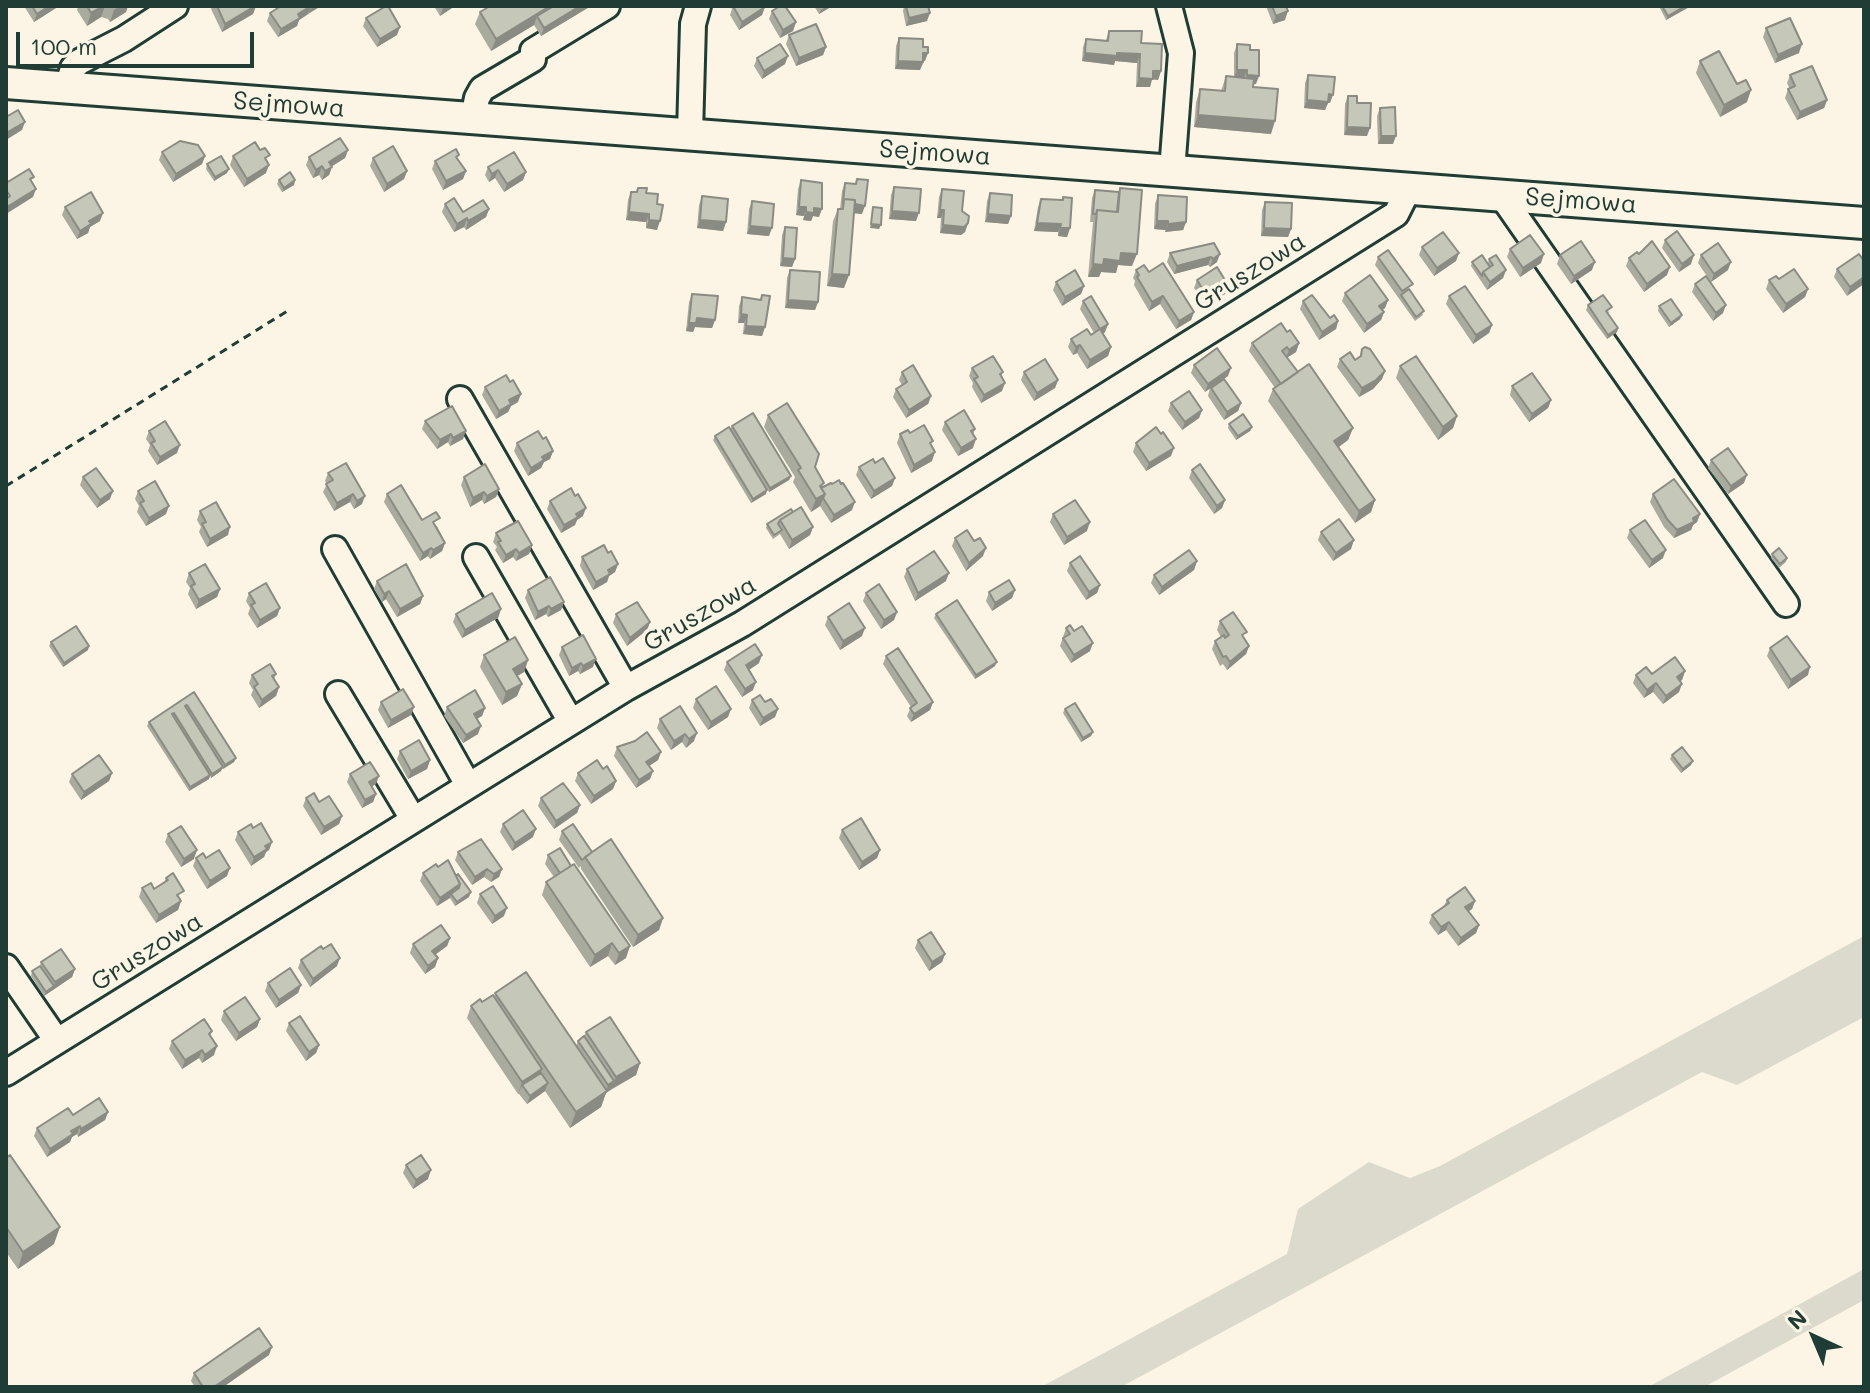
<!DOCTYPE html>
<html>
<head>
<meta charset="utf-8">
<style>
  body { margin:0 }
  #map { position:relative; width:1870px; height:1393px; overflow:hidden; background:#fcf5e5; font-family:Mali,sans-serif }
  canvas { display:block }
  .frame { position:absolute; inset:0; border:8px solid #1f3d34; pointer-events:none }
  .north { position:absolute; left:1774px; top:1297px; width:80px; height:80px; -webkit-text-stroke:6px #fcf5e5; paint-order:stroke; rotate:316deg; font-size:22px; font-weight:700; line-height:32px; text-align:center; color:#1f3d34 }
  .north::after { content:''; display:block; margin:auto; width:28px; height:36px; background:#1f3d34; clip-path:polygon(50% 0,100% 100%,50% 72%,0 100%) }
  .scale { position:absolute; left:16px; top:32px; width:238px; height:36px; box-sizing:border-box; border:4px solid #1f3d34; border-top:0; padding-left:10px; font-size:24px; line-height:28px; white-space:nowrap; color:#1f3d34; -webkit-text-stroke:6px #fcf5e5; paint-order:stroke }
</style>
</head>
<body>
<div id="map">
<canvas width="1870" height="1393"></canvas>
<div class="frame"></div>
<div class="north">N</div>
<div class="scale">100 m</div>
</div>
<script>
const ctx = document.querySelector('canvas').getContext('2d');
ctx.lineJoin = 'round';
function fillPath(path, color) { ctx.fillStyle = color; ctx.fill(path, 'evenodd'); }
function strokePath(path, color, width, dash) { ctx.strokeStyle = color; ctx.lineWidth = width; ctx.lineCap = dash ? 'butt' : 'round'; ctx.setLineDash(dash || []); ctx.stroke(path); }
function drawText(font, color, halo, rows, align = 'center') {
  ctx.font = font + ' Mali,sans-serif'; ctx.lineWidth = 7; ctx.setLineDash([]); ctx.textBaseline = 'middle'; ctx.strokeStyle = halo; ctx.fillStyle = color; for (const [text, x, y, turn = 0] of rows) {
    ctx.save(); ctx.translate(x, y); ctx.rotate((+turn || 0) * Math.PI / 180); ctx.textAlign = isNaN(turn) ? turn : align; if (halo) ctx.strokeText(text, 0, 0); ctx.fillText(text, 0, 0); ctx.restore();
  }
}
fillPath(new Path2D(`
  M 1864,936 L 1864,1017 L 1737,1085 L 1702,1072 L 1121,1387 L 1041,1387 L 1287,1254 L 1298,1209 L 1369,1162 L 1410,1178 L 1440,1166 Z
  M 1864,1269 L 1864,1300 L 1704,1387 L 1648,1387 Z`), '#dcdacc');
const minor = new Path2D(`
  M 1169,6 L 1181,53 L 1172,171
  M 67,88 L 73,68 L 79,62 L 124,39 L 175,6
  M 473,118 L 477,98 L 482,89 L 533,59 L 533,51 L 607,6
  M 690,134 L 693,24 L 698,6
  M 1501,195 L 1786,604
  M 460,399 L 626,688
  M 335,549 L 468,785
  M 476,557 L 571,722
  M 338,694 L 413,819
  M 6,967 L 57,1041
  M 6,1073 L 626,688 L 742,624 L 1396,214 L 1409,188`);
const major = new Path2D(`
  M 6,83 L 1864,223`);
strokePath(minor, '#1f3d34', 30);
strokePath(major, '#1f3d34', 36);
strokePath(new Path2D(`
  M 6,486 L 289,310`), '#1f3d34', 3, [8, 6]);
strokePath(minor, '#fcf5e5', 24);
strokePath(major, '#fcf5e5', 30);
fillPath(new Path2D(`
  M 24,6 L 56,6 L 56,8 L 34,22 Z
  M 78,6 L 128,6 L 126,12 L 110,22 L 108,19 L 101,17 L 87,26 L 77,10 Z
  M 212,6 L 256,6 L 253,14 L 222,32 L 211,9 Z
  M 321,6 L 299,20 L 297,26 L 278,37 L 267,21 L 270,13 Z
  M 434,6 L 452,6 L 452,8 L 440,16 Z
  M 591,6 L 541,36 L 534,25 L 491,51 L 475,24 L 480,12 Z
  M 730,6 L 764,6 L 762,15 L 739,30 L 730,15 L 732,9 Z
  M 814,6 L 830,6 L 829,8 L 819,14 Z
  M 904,6 L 928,6 L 927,21 L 906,26 L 903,11 Z
  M 1266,6 L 1286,6 L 1285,20 L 1273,24 Z
  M 1659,6 L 1691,6 L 1666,20 Z
  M 772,11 L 796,22 L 793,31 L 780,38 L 769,19 Z
  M 366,18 L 397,35 L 377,47 L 363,26 Z
  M 1766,28 L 1799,53 L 1775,63 L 1763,37 Z
  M 1109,31 L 1141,43 L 1161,71 L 1158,80 L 1152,79 L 1150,87 L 1136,87 L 1137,63 L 1115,61 L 1114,65 L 1082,61 L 1083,47 L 1086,39 L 1106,40 Z
  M 789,35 L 826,47 L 823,55 L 796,66 L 786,44 Z
  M 899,38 L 923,47 L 928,53 L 920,70 L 895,69 L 896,46 Z
  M 1237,44 L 1256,84 L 1253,84 L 1253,87 L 1271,134 L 1194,127 L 1196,102 L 1200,89 L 1221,91 L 1226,76 L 1234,77 L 1234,53 Z
  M 757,58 L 785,64 L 762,79 L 754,66 Z
  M 1700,61 L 1737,84 L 1747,102 L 1720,117 L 1696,73 Z
  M 1308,75 L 1330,103 L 1328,103 L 1325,110 L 1304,108 L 1305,83 Z
  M 1790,75 L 1827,100 L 1824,108 L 1797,120 L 1785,98 L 1788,89 L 1790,89 L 1787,83 Z
  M 1348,96 L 1357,103 L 1367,136 L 1344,135 L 1345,104 Z
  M 1380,108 L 1393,144 L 1378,144 L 1377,116 Z
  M 348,150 L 345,158 L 332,166 L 329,175 L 322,180 L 319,175 L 313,178 L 306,165 L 309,157 Z
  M 162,152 L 205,156 L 202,164 L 173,182 L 159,160 Z
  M 233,156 L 267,162 L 266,173 L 244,187 L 230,165 Z
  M 373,158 L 407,171 L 404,179 L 384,192 L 370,166 Z
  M 458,159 L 466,171 L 463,179 L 443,190 L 432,169 L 435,161 Z
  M 207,164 L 227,173 L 214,181 L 206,169 Z
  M 488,167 L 526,172 L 523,180 L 504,192 L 495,178 L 489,182 L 485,175 Z
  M 857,179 L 862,214 L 854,213 L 844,288 L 827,286 L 833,221 L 838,209 L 840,209 L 842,191 L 845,183 L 855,184 Z
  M 279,180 L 295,180 L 294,185 L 282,192 L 277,184 Z
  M 801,180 L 819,217 L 813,216 L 811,221 L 803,220 L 804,216 L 796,215 L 798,189 Z
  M 894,187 L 916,221 L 889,219 L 891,195 Z
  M 638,188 L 646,193 L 657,204 L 657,230 L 646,228 L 646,222 L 626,220 L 628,200 L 631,192 L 636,192 Z
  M 1120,188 L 1132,266 L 1118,265 L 1116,273 L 1101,272 L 1099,277 L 1088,277 L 1093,222 L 1090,222 L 1092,198 L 1095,190 L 1119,192 Z
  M 942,189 L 962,211 L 968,223 L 965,232 L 961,235 L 940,233 L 941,218 L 937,218 L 939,197 Z
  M 990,193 L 1011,216 L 1008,224 L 985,222 L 987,201 Z
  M 1158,195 L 1186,222 L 1183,230 L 1165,232 L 1166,230 L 1154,229 L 1155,204 Z
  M 702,196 L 726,222 L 723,231 L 697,228 L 699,205 Z
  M 1063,197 L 1070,228 L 1067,237 L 1058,236 L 1058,232 L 1034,231 L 1038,207 L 1041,199 L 1062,200 Z
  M 752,201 L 769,236 L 747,234 L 749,209 Z
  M 1265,202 L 1291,229 L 1288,237 L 1261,236 L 1262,210 Z
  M 445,204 L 463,212 L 489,209 L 486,217 L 466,230 L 464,227 L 454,232 L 442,212 Z
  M 65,207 L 100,221 L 90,227 L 88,233 L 77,239 L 62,215 Z
  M 785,227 L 795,259 L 792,267 L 780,266 L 782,235 Z
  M 1665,240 L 1691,264 L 1679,272 L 1662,248 Z
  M 1214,243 L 1217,262 L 1210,267 L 1208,265 L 1174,274 L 1167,262 L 1170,253 Z
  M 1422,247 L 1456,261 L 1434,276 L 1419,255 Z
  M 1510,249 L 1541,263 L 1520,277 L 1507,257 Z
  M 1639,254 L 1667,275 L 1644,292 L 1626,266 L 1629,258 Z
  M 1560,255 L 1592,270 L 1571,284 L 1557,264 Z
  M 1701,255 L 1728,270 L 1711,282 L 1698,263 Z
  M 1378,257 L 1410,291 L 1423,315 L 1415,321 L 1375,265 Z
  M 1489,259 L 1506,270 L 1503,278 L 1487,290 L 1471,266 L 1472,262 L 1488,263 Z
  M 1864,261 L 1847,296 L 1834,277 L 1837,269 Z
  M 790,270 L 818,302 L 815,310 L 785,308 L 787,278 Z
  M 1136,270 L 1149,272 L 1194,312 L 1191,320 L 1176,329 L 1160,304 L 1149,311 L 1134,285 L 1135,281 L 1133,278 Z
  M 1779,279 L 1808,289 L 1805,297 L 1783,313 L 1766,289 L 1769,280 Z
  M 1197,280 L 1228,285 L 1225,294 L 1206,306 L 1194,288 Z
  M 1056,282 L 1084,286 L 1081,294 L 1062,306 L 1053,290 Z
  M 1695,284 L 1723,313 L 1713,321 L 1692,292 Z
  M 1345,293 L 1388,300 L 1385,308 L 1382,310 L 1384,312 L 1381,320 L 1364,333 L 1342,301 Z
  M 692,294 L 715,320 L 712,328 L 695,327 L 693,332 L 686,331 L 689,302 Z
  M 762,295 L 765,327 L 762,336 L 743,334 L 744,323 L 738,323 L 739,306 L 742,297 L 760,300 Z
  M 1449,296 L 1492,325 L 1489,333 L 1473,344 L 1446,304 Z
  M 1083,301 L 1108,324 L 1105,332 L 1103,334 L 1111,347 L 1108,356 L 1087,369 L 1077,353 L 1073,355 L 1068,347 L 1071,339 L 1091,335 L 1094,333 L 1080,309 Z
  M 1303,301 L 1330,318 L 1338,321 L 1336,329 L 1319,340 L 1300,309 Z
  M 1588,305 L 1610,312 L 1608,313 L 1618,328 L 1617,332 L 1607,339 L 1586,310 Z
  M 1659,306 L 1680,319 L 1669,327 L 1658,311 Z
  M 1287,332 L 1299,343 L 1296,352 L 1287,358 L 1298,372 L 1353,428 L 1348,440 L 1339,447 L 1375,500 L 1371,512 L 1355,523 L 1268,401 L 1273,389 L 1275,388 L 1249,351 L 1252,343 Z
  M 1362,349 L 1385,371 L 1382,379 L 1373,389 L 1359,397 L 1337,367 L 1340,359 L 1355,360 L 1359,358 Z
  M 1194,365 L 1228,376 L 1224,379 L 1241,403 L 1238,411 L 1224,420 L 1208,396 L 1210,388 L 1205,392 L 1191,373 Z
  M 1400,366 L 1457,416 L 1453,428 L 1438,440 L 1396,378 Z
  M 972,368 L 1003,372 L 1001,376 L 1002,391 L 981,403 L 972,387 L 973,383 L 969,376 Z
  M 902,372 L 931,396 L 928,404 L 906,418 L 893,397 L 896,389 L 902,385 L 899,380 Z
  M 1024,372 L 1058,380 L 1055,388 L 1034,401 L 1021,380 Z
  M 1512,386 L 1551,400 L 1548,408 L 1529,422 L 1510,395 Z
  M 485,387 L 518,402 L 511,406 L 508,412 L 496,419 L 482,395 Z
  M 1171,403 L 1202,410 L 1199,418 L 1182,430 L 1168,411 Z
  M 768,415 L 815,467 L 823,487 L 852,510 L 831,523 L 820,506 L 811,512 L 793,482 L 795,477 L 764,427 Z
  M 425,421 L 463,439 L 450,446 L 448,442 L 437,449 L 422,429 Z
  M 945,422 L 975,429 L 973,435 L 973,448 L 958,456 L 942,430 Z
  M 1229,424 L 1252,427 L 1250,431 L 1236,440 L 1228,428 Z
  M 732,426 L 791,476 L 789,480 L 769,492 L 730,430 Z
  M 149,431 L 177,453 L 157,465 L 148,451 L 150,445 L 146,439 Z
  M 910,433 L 931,446 L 932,461 L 911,473 L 897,443 L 900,434 Z
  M 715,436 L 766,494 L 751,503 L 713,440 Z
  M 543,439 L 553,451 L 550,459 L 544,462 L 541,468 L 528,476 L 514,451 L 517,443 Z
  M 1136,443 L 1171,456 L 1146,471 L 1133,452 Z
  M 1711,460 L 1744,483 L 1728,494 L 1708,468 Z
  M 346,463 L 362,504 L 354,509 L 350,502 L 334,511 L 323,492 L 327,484 L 325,481 L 328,473 Z
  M 875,463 L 895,478 L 892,486 L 871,499 L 856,475 L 859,467 Z
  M 1192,470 L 1225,500 L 1222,508 L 1214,514 L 1189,478 Z
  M 83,477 L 110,499 L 97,508 L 80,485 Z
  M 464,477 L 499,489 L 496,497 L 484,504 L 482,500 L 470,507 L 461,485 Z
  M 138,491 L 166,514 L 146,526 L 137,512 L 139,506 L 135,499 Z
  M 387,494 L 422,520 L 437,526 L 445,543 L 442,551 L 430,559 L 428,556 L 420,561 L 384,502 Z
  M 1653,494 L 1700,514 L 1697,522 L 1693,525 L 1691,530 L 1674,538 L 1664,527 L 1650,502 Z
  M 550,501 L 583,516 L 577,520 L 575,525 L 561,533 L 547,509 Z
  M 200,511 L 228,535 L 207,547 L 199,532 L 201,527 L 197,520 Z
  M 793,512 L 813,527 L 810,535 L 789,549 L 780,534 L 773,539 L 766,528 L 767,524 Z
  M 1053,514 L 1087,531 L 1064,545 L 1050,522 Z
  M 1630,530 L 1663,558 L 1649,568 L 1627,538 Z
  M 1321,532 L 1351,549 L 1333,561 L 1318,540 Z
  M 496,533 L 532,545 L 529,554 L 516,561 L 513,557 L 503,563 L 495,550 L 497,547 L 493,542 Z
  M 955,538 L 974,541 L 983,556 L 966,571 L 952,546 Z
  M 608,553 L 618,564 L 615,572 L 609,576 L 607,582 L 593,590 L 580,566 L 582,557 Z
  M 1772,554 L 1787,558 L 1786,562 L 1779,568 L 1771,558 Z
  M 1197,561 L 1194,570 L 1159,595 L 1151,583 L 1154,575 Z
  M 1070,563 L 1100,585 L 1097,593 L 1086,600 L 1067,571 Z
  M 907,569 L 946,581 L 915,601 L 904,577 Z
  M 189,573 L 220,589 L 217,597 L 196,609 L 188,594 L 190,588 L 186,582 Z
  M 377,581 L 423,596 L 420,604 L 397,617 L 386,599 L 382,602 L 374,589 Z
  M 528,590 L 564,602 L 561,610 L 548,617 L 546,614 L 535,620 L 525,598 Z
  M 1015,590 L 1012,598 L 992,611 L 986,601 L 989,592 Z
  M 249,593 L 280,608 L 277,616 L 257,628 L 248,614 L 250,608 L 246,601 Z
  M 866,593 L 897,612 L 894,620 L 881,629 L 863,601 Z
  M 501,609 L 498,618 L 462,638 L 453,622 L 456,614 Z
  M 616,614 L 650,622 L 647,630 L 627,646 L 613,623 Z
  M 936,614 L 995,666 L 975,679 L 934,618 Z
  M 828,617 L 862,636 L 840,650 L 825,625 Z
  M 1220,621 L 1249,646 L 1246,654 L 1227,670 L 1223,664 L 1220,666 L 1212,649 L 1215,641 L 1221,637 L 1217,630 Z
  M 1066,628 L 1090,651 L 1071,663 L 1060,646 Z
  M 51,642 L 88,650 L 63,667 L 49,646 Z
  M 562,647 L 593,667 L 580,674 L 578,671 L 569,676 L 559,655 Z
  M 1770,648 L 1808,675 L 1788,689 L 1767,656 Z
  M 484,655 L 528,660 L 524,672 L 517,676 L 522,684 L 517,696 L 502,705 L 480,667 Z
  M 886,656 L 933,702 L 930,710 L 911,722 L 907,716 L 911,707 L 883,664 Z
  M 727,662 L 759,663 L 749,670 L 753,690 L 742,697 L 724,670 Z
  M 1685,671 L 1682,680 L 1680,681 L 1679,692 L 1663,704 L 1653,692 L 1644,698 L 1633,683 L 1636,675 Z
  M 276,674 L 274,679 L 279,687 L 276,696 L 259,708 L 251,695 L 253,690 L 249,683 L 252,675 Z
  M 194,692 L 236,758 L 234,762 L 223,769 L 222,768 L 221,771 L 211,778 L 210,776 L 209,779 L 189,791 L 147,726 L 149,722 Z
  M 696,699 L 728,717 L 708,730 L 693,708 Z
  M 752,700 L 765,702 L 778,709 L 775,717 L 760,726 L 749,708 Z
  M 381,702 L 414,707 L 411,715 L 388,728 L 378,710 Z
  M 680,706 L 694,741 L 686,748 L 682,742 L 671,750 L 657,728 L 660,719 Z
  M 447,707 L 485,708 L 482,716 L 477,719 L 478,734 L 463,743 L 444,716 Z
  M 1065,709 L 1093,732 L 1091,736 L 1081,742 L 1063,713 Z
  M 617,747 L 661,752 L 658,760 L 649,766 L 653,771 L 650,779 L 636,788 L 614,756 Z
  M 400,751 L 430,760 L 427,769 L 408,779 L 397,759 Z
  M 1672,755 L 1691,765 L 1681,773 L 1670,759 Z
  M 603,769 L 616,781 L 613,789 L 591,804 L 575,781 L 578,773 Z
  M 112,773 L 109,781 L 81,800 L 69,782 L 72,774 Z
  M 350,774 L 376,784 L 372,786 L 376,794 L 373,802 L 362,808 L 347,782 Z
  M 306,798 L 319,802 L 342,816 L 339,824 L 321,835 L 303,806 Z
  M 541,798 L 580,805 L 577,813 L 554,829 L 538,806 Z
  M 503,824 L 533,837 L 512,851 L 500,832 Z
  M 253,828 L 272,842 L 269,850 L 266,852 L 264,857 L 251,866 L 235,840 L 238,832 Z
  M 842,830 L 880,850 L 877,858 L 859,870 L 839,838 Z
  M 562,831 L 592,852 L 663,918 L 659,930 L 633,947 L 581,869 L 581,866 L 579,868 L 559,840 Z
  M 168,834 L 194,859 L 181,867 L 165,842 Z
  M 458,852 L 502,869 L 499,877 L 491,882 L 484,877 L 472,885 L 455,860 Z
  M 548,855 L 626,958 L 615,965 L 608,956 L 590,967 L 542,895 L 546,882 L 554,877 L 545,864 Z
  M 196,858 L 206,858 L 227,876 L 207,889 L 193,866 Z
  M 438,867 L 456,876 L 469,897 L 455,906 L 450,898 L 437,906 L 420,881 L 423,873 Z
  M 166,878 L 181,899 L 181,901 L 178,910 L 156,923 L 139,897 L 142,888 L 154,889 L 164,883 Z
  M 480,894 L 504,916 L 492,924 L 477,903 Z
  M 1447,900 L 1475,901 L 1472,909 L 1468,911 L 1479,925 L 1476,933 L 1458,946 L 1446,930 L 1438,935 L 1429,923 L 1432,915 L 1444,906 Z
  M 450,938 L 447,946 L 435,955 L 438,958 L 435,967 L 425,974 L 410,953 L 413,944 Z
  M 918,940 L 945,954 L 942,962 L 929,971 L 915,948 Z
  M 323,949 L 337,966 L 310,987 L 298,968 L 301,960 Z
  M 41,962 L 75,969 L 72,977 L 44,996 L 31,976 L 32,971 L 40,966 Z
  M 268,983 L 301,985 L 298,993 L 276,1008 L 265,991 Z
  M 495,993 L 576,1046 L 578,1041 L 584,1036 L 586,1032 L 640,1063 L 636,1075 L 606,1093 L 601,1107 L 570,1128 L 545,1091 L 527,1104 L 519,1094 L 518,1094 L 467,1018 L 471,1006 L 494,997 Z
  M 224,1011 L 260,1019 L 257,1027 L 236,1041 L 221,1020 Z
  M 289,1023 L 319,1045 L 316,1053 L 306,1061 L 286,1031 Z
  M 212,1031 L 210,1036 L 214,1055 L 202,1063 L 199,1058 L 182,1069 L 169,1049 L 172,1041 Z
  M 108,1112 L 105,1120 L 78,1137 L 77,1134 L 72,1137 L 70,1142 L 47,1157 L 34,1136 L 37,1128 L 73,1115 Z
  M 6,1158 L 54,1244 L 18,1269 L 6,1252 Z
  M 406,1165 L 428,1179 L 413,1189 L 403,1173 Z
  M 269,1355 L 223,1387 L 195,1387 L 191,1381 L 194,1373 Z`), '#a9ab9f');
fillPath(new Path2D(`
  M 49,6 L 56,6 L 56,8 L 34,22 L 37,14 Z
  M 104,6 L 105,6 L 101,17 L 87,26 L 91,13 Z
  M 120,6 L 128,6 L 126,12 L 110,22 L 114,10 Z
  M 256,6 L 253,14 L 222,32 L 225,24 Z
  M 311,6 L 308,14 L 299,20 L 297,26 L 278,37 L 281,29 L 298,14 Z
  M 316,6 L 321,6 L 309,13 L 310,9 Z
  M 446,6 L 452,6 L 452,8 L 440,16 L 443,8 Z
  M 550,6 L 566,6 L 537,16 L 534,25 L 491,51 L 496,39 Z
  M 580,6 L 591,6 L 541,36 L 544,28 Z
  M 828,6 L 830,6 L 829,8 L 819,14 L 821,10 Z
  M 1685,6 L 1691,6 L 1666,20 L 1668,16 Z
  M 765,7 L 762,15 L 739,30 L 742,22 Z
  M 1288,11 L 1285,20 L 1273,24 L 1276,16 Z
  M 930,13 L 927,21 L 906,26 L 909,18 Z
  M 796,22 L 793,31 L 780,38 L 783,30 Z
  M 400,27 L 397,35 L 377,47 L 380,39 Z
  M 1802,44 L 1799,53 L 1775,63 L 1778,55 Z
  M 826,47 L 823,55 L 796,66 L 799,58 Z
  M 923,53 L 928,53 L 925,61 L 920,61 Z
  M 1085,53 L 1140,54 L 1137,63 L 1115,61 L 1114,65 L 1082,61 Z
  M 788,56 L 785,64 L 762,79 L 764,71 Z
  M 898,61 L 923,62 L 920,70 L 895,69 Z
  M 1237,70 L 1247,70 L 1244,78 L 1234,78 Z
  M 1153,71 L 1161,71 L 1158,80 L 1152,79 L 1150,87 L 1136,87 L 1139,78 Z
  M 1247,75 L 1259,76 L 1256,84 L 1244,84 Z
  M 1751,90 L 1747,102 L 1720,117 L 1724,105 Z
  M 1329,94 L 1333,95 L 1330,103 L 1328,103 L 1325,110 L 1304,108 L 1307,100 Z
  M 1827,100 L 1824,108 L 1797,120 L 1800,112 Z
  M 1198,115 L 1275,121 L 1271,134 L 1194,127 Z
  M 25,122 L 22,130 L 6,140 L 6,133 Z
  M 1347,127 L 1370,128 L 1367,136 L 1344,135 Z
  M 1381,136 L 1396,136 L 1393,144 L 1378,144 Z
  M 348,150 L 345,158 L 326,170 L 329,162 Z
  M 205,156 L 202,164 L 173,182 L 176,174 Z
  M 269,165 L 266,173 L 244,187 L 247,179 Z
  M 322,166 L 319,175 L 313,178 L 316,170 Z
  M 332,167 L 329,175 L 322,180 L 325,171 Z
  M 229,169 L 227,173 L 214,181 L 215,177 Z
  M 498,170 L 495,178 L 489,182 L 492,174 Z
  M 407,171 L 404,179 L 384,192 L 387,184 Z
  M 466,171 L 463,179 L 443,190 L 446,181 Z
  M 526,172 L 523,180 L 504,192 L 507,184 Z
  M 295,180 L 294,185 L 282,192 L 284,188 Z
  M 36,189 L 33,197 L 6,214 L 7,207 Z
  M 844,203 L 865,206 L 862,214 L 842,212 Z
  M 799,207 L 806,207 L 804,216 L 796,215 Z
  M 814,208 L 822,209 L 819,217 L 813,216 L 811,221 L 803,220 L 806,212 Z
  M 489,209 L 486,217 L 466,230 L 468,221 Z
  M 940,210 L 944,210 L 941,218 L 937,218 Z
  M 892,211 L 919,213 L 916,221 L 889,219 Z
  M 629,212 L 649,214 L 646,222 L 626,220 Z
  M 103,213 L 100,221 L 90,227 L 88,233 L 77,239 L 80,231 L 89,221 Z
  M 988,214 L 1011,216 L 1008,224 L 985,222 Z
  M 467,218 L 464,227 L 454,232 L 457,224 Z
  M 649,220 L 660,221 L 657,230 L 646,228 Z
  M 700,220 L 726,222 L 723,231 L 697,228 Z
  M 1157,221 L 1168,221 L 1166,230 L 1154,229 Z
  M 1186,222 L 1183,230 L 1165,232 L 1168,224 Z
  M 968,223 L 965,232 L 961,235 L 940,233 L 943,225 Z
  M 1037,223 L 1061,224 L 1058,232 L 1034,231 Z
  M 871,224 L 881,225 L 879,229 L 870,228 Z
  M 750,226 L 772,228 L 769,236 L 747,234 Z
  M 1060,228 L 1070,228 L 1067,237 L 1058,236 Z
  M 1264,228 L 1291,229 L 1288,237 L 1261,236 Z
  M 1121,253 L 1137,254 L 1132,266 L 1118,265 L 1116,273 L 1101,272 L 1099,277 L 1088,277 L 1093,264 Z
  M 1459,253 L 1456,261 L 1434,276 L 1437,268 Z
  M 1220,254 L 1217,262 L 1210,267 L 1213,259 Z
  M 1544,254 L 1541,263 L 1520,277 L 1523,268 Z
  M 1694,255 L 1691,264 L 1679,272 L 1682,264 Z
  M 1211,257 L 1208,265 L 1174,274 L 1177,266 Z
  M 783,258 L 795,259 L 792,267 L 780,266 Z
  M 1595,262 L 1592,270 L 1571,284 L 1574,276 Z
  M 1731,262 L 1728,270 L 1711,282 L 1714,274 Z
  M 1670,267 L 1667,275 L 1644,292 L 1647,284 Z
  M 1506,270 L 1503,278 L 1487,290 L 1490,282 Z
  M 832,274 L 849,275 L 844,288 L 827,286 Z
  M 1864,277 L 1864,284 L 1847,296 L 1850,287 Z
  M 1228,285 L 1225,294 L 1206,306 L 1208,298 Z
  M 1084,286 L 1081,294 L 1062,306 L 1065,297 Z
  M 1808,289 L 1805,297 L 1783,313 L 1786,304 Z
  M 1163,296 L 1160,304 L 1149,311 L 1152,302 Z
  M 788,300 L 818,302 L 815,310 L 785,308 Z
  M 1388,300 L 1385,308 L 1376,314 L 1379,306 Z
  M 1726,305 L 1723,313 L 1713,321 L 1716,313 Z
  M 1194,312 L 1191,320 L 1176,329 L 1179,321 Z
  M 1384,312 L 1381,320 L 1364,333 L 1367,324 Z
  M 741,314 L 747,315 L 744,323 L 738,323 Z
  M 1682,315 L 1680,319 L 1669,327 L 1671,323 Z
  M 697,318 L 715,320 L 712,328 L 695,327 L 693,332 L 686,331 L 689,323 Z
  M 1338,321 L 1336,329 L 1319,340 L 1322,332 Z
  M 1108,324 L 1105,332 L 1097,337 L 1100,329 Z
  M 1492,325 L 1489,333 L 1473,344 L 1476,335 Z
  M 746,326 L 765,327 L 762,336 L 743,334 Z
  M 1618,328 L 1617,332 L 1607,339 L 1608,335 Z
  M 1299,343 L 1296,352 L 1286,358 L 1289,350 Z
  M 1080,345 L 1077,353 L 1073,355 L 1076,347 Z
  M 1111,347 L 1108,356 L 1087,369 L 1090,360 Z
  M 1231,368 L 1228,376 L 1205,392 L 1208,384 Z
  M 1385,371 L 1382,379 L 1373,389 L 1359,397 L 1362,388 Z
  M 1058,380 L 1055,388 L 1034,401 L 1037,393 Z
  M 1005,383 L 1002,391 L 981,403 L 984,395 Z
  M 521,394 L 518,402 L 511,406 L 508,412 L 496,419 L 499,411 L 509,400 Z
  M 931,396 L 928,404 L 906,418 L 909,410 Z
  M 1551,400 L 1548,408 L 1529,422 L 1532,414 Z
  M 1241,403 L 1238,411 L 1224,420 L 1227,412 Z
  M 1202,410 L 1199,418 L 1182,430 L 1185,422 Z
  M 1457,416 L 1453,428 L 1438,440 L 1443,427 Z
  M 1252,427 L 1250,431 L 1236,440 L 1238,436 Z
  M 1353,428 L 1348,440 L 1330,453 L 1334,441 Z
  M 466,431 L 463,439 L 450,446 L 453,438 Z
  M 451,434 L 448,442 L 437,449 L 440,440 Z
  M 976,439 L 973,448 L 958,456 L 961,448 Z
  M 180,445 L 177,453 L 157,465 L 160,457 Z
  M 1174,448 L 1171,456 L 1146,471 L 1149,463 Z
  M 553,451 L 550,459 L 544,462 L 541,468 L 528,476 L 531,468 L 542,457 Z
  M 935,452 L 932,461 L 911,473 L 914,465 Z
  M 1747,475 L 1744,483 L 1728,494 L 1731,486 Z
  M 791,476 L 789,480 L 769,492 L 770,488 Z
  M 895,478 L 892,486 L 871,499 L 874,491 Z
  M 499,489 L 496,497 L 484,504 L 487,496 Z
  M 767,490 L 766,494 L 751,503 L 753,499 Z
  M 113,491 L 110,499 L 97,508 L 100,500 Z
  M 484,492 L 482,500 L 470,507 L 473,498 Z
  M 353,494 L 350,502 L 334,511 L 337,503 Z
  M 825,494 L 820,506 L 811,512 L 816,499 Z
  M 365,496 L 362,504 L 354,509 L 357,501 Z
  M 1225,500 L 1222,508 L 1214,514 L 1217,506 Z
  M 1375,500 L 1371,512 L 1355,523 L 1359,511 Z
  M 855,502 L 852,510 L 831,523 L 834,515 Z
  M 169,506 L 166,514 L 146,526 L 149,518 Z
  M 586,508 L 583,516 L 577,520 L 575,525 L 561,533 L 564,525 L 576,514 Z
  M 1700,514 L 1697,522 L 1693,525 L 1691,530 L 1674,538 L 1677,530 Z
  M 1090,522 L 1087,531 L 1064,545 L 1067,537 Z
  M 230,527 L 228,535 L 207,547 L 210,539 Z
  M 813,527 L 810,535 L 789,549 L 792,540 Z
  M 1354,540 L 1351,549 L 1333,561 L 1336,553 Z
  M 445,543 L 442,551 L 430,559 L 433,550 Z
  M 532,545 L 529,554 L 516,561 L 519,553 Z
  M 431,548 L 428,556 L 420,561 L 423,553 Z
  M 986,548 L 983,556 L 966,571 L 969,563 Z
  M 516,549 L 513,557 L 503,563 L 506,555 Z
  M 1666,550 L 1663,558 L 1649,568 L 1652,560 Z
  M 1197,561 L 1194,570 L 1159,595 L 1162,587 Z
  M 618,564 L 615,572 L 609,576 L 607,582 L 593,590 L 596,582 L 608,570 Z
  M 949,573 L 946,581 L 915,601 L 918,593 Z
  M 1100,585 L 1097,593 L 1086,600 L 1089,592 Z
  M 220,589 L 217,597 L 196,609 L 199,600 Z
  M 1015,590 L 1012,598 L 992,611 L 995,603 Z
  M 389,591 L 386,599 L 382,602 L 384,594 Z
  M 423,596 L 420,604 L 397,617 L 400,609 Z
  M 564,602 L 561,610 L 548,617 L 551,609 Z
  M 549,606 L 546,614 L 535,620 L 538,612 Z
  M 280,608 L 277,616 L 257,628 L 260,620 Z
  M 501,609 L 498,618 L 462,638 L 465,630 Z
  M 897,612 L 894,620 L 881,629 L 884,620 Z
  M 650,622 L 647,630 L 627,646 L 630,638 Z
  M 865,628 L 862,636 L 840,650 L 843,641 Z
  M 1093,643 L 1090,651 L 1071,663 L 1074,655 Z
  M 89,646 L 88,650 L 63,667 L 64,663 Z
  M 1249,646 L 1246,654 L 1227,670 L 1230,662 Z
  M 762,655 L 759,663 L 743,674 L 746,665 Z
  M 596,659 L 593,667 L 580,674 L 583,666 Z
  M 528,660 L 524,672 L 509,681 L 513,669 Z
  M 997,662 L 995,666 L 975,679 L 976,675 Z
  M 581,663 L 578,671 L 569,676 L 572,668 Z
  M 1810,667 L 1808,675 L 1788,689 L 1791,680 Z
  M 1685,671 L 1682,680 L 1674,685 L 1677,677 Z
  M 756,682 L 753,690 L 742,697 L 745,689 Z
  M 1656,683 L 1653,692 L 1644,698 L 1647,690 Z
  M 522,684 L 517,696 L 502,705 L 506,692 Z
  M 1682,684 L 1679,692 L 1663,704 L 1666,696 Z
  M 279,687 L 276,696 L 259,708 L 262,700 Z
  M 933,702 L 930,710 L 911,722 L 914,714 Z
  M 414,707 L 411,715 L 388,728 L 391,720 Z
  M 485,708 L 482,716 L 471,722 L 474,714 Z
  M 731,709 L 728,717 L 708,730 L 711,722 Z
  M 778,709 L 775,717 L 760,726 L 763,718 Z
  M 481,726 L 478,734 L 463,743 L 466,735 Z
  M 1093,732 L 1091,736 L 1081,742 L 1083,738 Z
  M 697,733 L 694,741 L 686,748 L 689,739 Z
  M 685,734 L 682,742 L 671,750 L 674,741 Z
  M 661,752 L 658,760 L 643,770 L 646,762 Z
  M 236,758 L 234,762 L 223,769 L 225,765 Z
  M 430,760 L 427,769 L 408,779 L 411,771 Z
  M 1693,761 L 1691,765 L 1681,773 L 1683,769 Z
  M 223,767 L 221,771 L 211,778 L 212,774 Z
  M 653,771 L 650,779 L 636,788 L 639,780 Z
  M 112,773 L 109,781 L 81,800 L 84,792 Z
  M 210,775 L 209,779 L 189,791 L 190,787 Z
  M 379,776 L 376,784 L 366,790 L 369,782 Z
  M 616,781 L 613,789 L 591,804 L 594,796 Z
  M 376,794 L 373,802 L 362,808 L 365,800 Z
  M 580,805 L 577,813 L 554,829 L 556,821 Z
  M 342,816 L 339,824 L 321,835 L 324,827 Z
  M 536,829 L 533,837 L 512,851 L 515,843 Z
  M 272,842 L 269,850 L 266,852 L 264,857 L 251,866 L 254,857 L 265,846 Z
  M 197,850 L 194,859 L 181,867 L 184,859 Z
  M 880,850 L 877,858 L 859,870 L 862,862 Z
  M 230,868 L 227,876 L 207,889 L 210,881 Z
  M 487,869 L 484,877 L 472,885 L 475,877 Z
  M 502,869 L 499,877 L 491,882 L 494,874 Z
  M 460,884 L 457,892 L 451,894 L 450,898 L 437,906 L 440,898 Z
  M 471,892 L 469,897 L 455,906 L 457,902 Z
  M 181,901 L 178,910 L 156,923 L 159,915 Z
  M 1475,901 L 1472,909 L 1462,916 L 1465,907 Z
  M 507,908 L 504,916 L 492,924 L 495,916 Z
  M 663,918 L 659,930 L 633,947 L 638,935 Z
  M 1449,922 L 1446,930 L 1438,935 L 1441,927 Z
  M 1479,925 L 1476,933 L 1458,946 L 1461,938 Z
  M 450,938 L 447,946 L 429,959 L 432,951 Z
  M 612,943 L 608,956 L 590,967 L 595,955 Z
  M 630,946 L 626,958 L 615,965 L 619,953 Z
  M 945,954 L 942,962 L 929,971 L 932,962 Z
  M 340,958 L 337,966 L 310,987 L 313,979 Z
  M 438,958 L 435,967 L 425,974 L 428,966 Z
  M 75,969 L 72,977 L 44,996 L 46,992 L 54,986 L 55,982 Z
  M 301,985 L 298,993 L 276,1008 L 279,1000 Z
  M 260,1019 L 257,1027 L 236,1041 L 239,1033 Z
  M 319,1045 L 316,1053 L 306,1061 L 309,1052 Z
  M 217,1046 L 214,1055 L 202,1063 L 205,1055 Z
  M 202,1050 L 199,1058 L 182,1069 L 185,1060 Z
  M 640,1063 L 636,1075 L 611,1089 L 616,1077 Z
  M 542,1069 L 538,1081 L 522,1085 L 518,1094 L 522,1082 Z
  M 614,1081 L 611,1089 L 606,1093 L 601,1107 L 570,1128 L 576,1112 L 606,1091 L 608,1085 Z
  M 548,1083 L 545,1091 L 527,1104 L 530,1096 Z
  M 108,1112 L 105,1120 L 78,1137 L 81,1129 Z
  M 80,1126 L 77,1134 L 72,1137 L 70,1142 L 47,1157 L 50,1149 Z
  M 431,1170 L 428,1179 L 413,1189 L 416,1180 Z
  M 60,1227 L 54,1244 L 18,1269 L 23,1252 Z
  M 272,1347 L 269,1355 L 223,1387 L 214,1387 Z`), '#8a8b82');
const building = new Path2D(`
  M 32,6 L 49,6 L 37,14 Z
  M 87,6 L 104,6 L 91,13 Z
  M 217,6 L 255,6 L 225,24 Z
  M 281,6 L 311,6 L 298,14 L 300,18 L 281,29 L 270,13 Z
  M 386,6 L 388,6 L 400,27 L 380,39 L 366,18 Z
  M 490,6 L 550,6 L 496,39 L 480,12 Z
  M 554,6 L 580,6 L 544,28 L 537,16 Z
  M 733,6 L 764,6 L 765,7 L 742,22 Z
  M 780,6 L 785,6 L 796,22 L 783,30 L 772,11 Z
  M 906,6 L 928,6 L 930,13 L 909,18 Z
  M 1272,6 L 1286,6 L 1288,11 L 1276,16 Z
  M 1662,6 L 1685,6 L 1668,16 Z
  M 1790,18 L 1802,44 L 1778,55 L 1766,28 Z
  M 816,24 L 826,47 L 799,58 L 789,35 Z
  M 1109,31 L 1142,31 L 1141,43 L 1162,44 L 1161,71 L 1153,71 L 1153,79 L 1139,78 L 1140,54 L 1117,53 L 1117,56 L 1085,53 L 1086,39 L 1108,41 Z
  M 899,38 L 923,39 L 923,47 L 928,47 L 928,53 L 923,53 L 923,62 L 898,61 Z
  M 780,44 L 788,56 L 764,71 L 757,58 Z
  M 1237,44 L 1250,45 L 1250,50 L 1259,50 L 1259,76 L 1247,75 L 1247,70 L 1237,70 Z
  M 1719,51 L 1737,84 L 1746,80 L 1751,90 L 1724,105 L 1700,61 Z
  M 1812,66 L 1827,100 L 1800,112 L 1788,89 L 1795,86 L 1790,75 Z
  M 1308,75 L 1335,77 L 1333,95 L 1329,94 L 1328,102 L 1307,100 Z
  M 1226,76 L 1254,79 L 1253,87 L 1278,89 L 1275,121 L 1198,115 L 1200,89 L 1225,91 Z
  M 1348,96 L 1357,96 L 1357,103 L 1371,103 L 1370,128 L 1347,127 Z
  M 1395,107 L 1396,136 L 1381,136 L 1380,108 Z
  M 18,110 L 25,122 L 6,133 L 6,117 Z
  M 340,138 L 348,150 L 329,162 L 332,167 L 325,171 L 322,166 L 316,170 L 309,157 Z
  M 180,141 L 198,145 L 205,156 L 176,174 L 162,152 Z
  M 255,142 L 260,150 L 265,148 L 270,155 L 265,158 L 269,165 L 247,179 L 233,156 Z
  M 393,146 L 407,171 L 387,184 L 373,158 Z
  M 456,149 L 459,155 L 456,157 L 466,171 L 446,181 L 435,161 Z
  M 514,152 L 526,172 L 507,184 L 498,170 L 492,174 L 488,167 Z
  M 221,156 L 229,169 L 215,177 L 207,164 Z
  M 29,169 L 34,177 L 30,179 L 36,189 L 7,207 L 6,199 L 10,196 L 6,190 L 6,183 Z
  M 290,172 L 295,180 L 284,188 L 279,180 Z
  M 857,179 L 868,180 L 865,206 L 855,204 L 855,200 L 844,199 L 843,203 L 845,183 L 856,184 Z
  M 801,180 L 822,183 L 822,209 L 814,208 L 814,213 L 806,212 L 806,207 L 799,207 Z
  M 894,187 L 921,189 L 919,213 L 892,211 Z
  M 638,188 L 647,188 L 646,193 L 658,194 L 657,204 L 663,205 L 660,221 L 649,220 L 649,214 L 629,212 L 631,192 L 637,192 Z
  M 1120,188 L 1142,190 L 1137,254 L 1121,253 L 1120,261 L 1104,259 L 1103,265 L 1093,264 L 1097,210 L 1118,212 Z
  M 942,189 L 964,191 L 962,211 L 969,216 L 968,223 L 964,227 L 943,225 L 944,210 L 940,210 Z
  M 1095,190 L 1119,192 L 1117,212 L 1097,210 L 1096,214 L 1093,214 Z
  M 91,192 L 103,213 L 89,221 L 91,224 L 80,231 L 65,207 Z
  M 990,193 L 1012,195 L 1011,216 L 988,214 Z
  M 1158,195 L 1187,197 L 1186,222 L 1168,224 L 1168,221 L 1157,221 Z
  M 702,196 L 728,199 L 726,222 L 700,220 Z
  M 1063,197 L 1072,198 L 1070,228 L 1060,228 L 1061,224 L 1037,223 L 1041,199 L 1063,200 Z
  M 454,198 L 463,212 L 483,200 L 489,209 L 468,221 L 467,218 L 457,224 L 445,204 Z
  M 844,199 L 855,200 L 849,275 L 832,274 L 838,209 L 843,209 Z
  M 752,201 L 774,204 L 772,228 L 750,226 Z
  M 1265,202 L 1292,203 L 1291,229 L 1264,228 Z
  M 873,207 L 882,208 L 881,225 L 871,224 Z
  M 785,227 L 797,228 L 795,259 L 783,258 Z
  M 1677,231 L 1694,255 L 1682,264 L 1665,240 Z
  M 1443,232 L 1459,253 L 1437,268 L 1422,247 Z
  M 1530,235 L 1544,254 L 1523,268 L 1510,249 Z
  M 1581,241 L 1595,262 L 1574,276 L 1560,255 Z
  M 1652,241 L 1670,267 L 1647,284 L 1629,258 L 1637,252 L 1639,254 Z
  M 1214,243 L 1220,254 L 1213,259 L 1211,257 L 1177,266 L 1170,253 Z
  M 1718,243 L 1731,262 L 1714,274 L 1701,255 Z
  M 1388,250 L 1413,284 L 1402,291 L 1378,257 Z
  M 1859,254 L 1864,261 L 1864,277 L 1850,287 L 1837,269 Z
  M 1482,255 L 1490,267 L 1483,272 L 1482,276 L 1472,262 Z
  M 1496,255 L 1506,270 L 1490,282 L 1483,272 L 1493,265 L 1489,259 Z
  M 1163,263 L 1194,312 L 1179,321 L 1163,296 L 1152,302 L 1137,277 L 1139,275 L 1136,270 L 1144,265 L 1149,272 Z
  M 1217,267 L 1228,285 L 1208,298 L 1197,280 Z
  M 1794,269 L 1808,289 L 1786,304 L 1769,280 L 1776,276 L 1779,279 Z
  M 790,270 L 820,272 L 818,302 L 788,300 Z
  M 1075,270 L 1084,286 L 1065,297 L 1056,282 Z
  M 1370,275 L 1388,300 L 1379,306 L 1384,312 L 1367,324 L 1345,293 Z
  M 1706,276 L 1726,305 L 1716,313 L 1695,284 Z
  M 1465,286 L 1492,325 L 1476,335 L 1449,296 Z
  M 1409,289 L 1424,311 L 1416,317 L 1401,295 Z
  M 692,294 L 718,296 L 715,320 L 697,318 L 696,323 L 689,323 Z
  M 762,295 L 770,296 L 765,327 L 746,326 L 747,315 L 741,314 L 742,297 L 761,300 Z
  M 1312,295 L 1330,318 L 1334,315 L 1338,321 L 1322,332 L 1303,301 Z
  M 1603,295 L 1612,307 L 1606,311 L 1618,328 L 1608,335 L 1588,305 Z
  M 1091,296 L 1108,324 L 1100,329 L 1111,347 L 1090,360 L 1080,345 L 1076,347 L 1071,339 L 1087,329 L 1091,335 L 1100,329 L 1083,301 Z
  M 1671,299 L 1682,315 L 1671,323 L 1659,306 Z
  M 1281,323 L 1287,332 L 1290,330 L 1299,343 L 1289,350 L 1287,347 L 1282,351 L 1298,372 L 1281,384 L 1252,343 Z
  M 1365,347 L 1370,349 L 1385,371 L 1376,380 L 1362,388 L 1340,359 L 1350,352 L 1355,360 L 1361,356 L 1362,349 Z
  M 1217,348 L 1231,368 L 1208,384 L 1194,365 Z
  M 993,356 L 1003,372 L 1000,374 L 1005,383 L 984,395 L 974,379 L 978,377 L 972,368 Z
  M 1416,356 L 1457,416 L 1443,427 L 1400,366 Z
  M 1045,359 L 1058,380 L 1037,393 L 1024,372 Z
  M 1309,364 L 1353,428 L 1334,441 L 1375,500 L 1359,511 L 1273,389 Z
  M 913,365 L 931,396 L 909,410 L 896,389 L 907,382 L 902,372 Z
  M 1532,373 L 1551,400 L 1532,414 L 1512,386 Z
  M 506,375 L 510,382 L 513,380 L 521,394 L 509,400 L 511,404 L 499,411 L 485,387 Z
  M 1224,379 L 1241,403 L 1227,412 L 1211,388 Z
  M 1189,391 L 1202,410 L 1185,422 L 1171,403 Z
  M 787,403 L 819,454 L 815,467 L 824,483 L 820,486 L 825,494 L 816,499 L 798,470 L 801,468 L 768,415 Z
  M 452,406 L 466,431 L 453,438 L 451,434 L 440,440 L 425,421 Z
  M 964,410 L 975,429 L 971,431 L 976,439 L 961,448 L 945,422 Z
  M 753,413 L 791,476 L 770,488 L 732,426 Z
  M 1243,414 L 1252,427 L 1238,436 L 1229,424 Z
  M 165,421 L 180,445 L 160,457 L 151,443 L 155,441 L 149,431 Z
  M 924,425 L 933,441 L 930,443 L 935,452 L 914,465 L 900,434 L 908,430 L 910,433 Z
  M 729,427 L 767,490 L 753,499 L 715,436 Z
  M 1156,427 L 1161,434 L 1163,432 L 1174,448 L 1149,463 L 1136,443 Z
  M 538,431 L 543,439 L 546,437 L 553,451 L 542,457 L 544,460 L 531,468 L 517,443 Z
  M 1728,448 L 1747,475 L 1731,486 L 1711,460 Z
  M 883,458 L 895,478 L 874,491 L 859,467 L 873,459 L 875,463 Z
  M 346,463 L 365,496 L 357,501 L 353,494 L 337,503 L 326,484 L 333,480 L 328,473 Z
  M 485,464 L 499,489 L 487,496 L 484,492 L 473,498 L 464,477 Z
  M 1200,464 L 1225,500 L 1217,506 L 1192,470 Z
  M 96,468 L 113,491 L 100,500 L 83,477 Z
  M 1674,479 L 1700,514 L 1693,518 L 1694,522 L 1677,530 L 1667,519 L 1653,494 Z
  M 839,480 L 841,484 L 843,483 L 855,502 L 834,515 L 823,498 L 825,494 L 821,488 L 831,483 L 832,484 Z
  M 155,481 L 169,506 L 149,518 L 140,503 L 144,501 L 138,491 Z
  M 401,485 L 422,520 L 436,512 L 440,518 L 433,522 L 445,543 L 433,550 L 431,548 L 423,553 L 387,494 Z
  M 571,488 L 575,496 L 578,494 L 586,508 L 576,514 L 578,517 L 564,525 L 550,501 Z
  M 1075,500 L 1090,522 L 1067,537 L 1053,514 Z
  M 216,502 L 230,527 L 210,539 L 202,524 L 206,522 L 200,511 Z
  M 801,507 L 813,527 L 792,540 L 780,520 Z
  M 791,509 L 793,512 L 780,520 L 778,524 L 782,530 L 774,535 L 767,524 Z
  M 1339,519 L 1354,540 L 1336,553 L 1321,532 Z
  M 1645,520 L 1666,550 L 1652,560 L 1630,530 Z
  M 518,521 L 532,545 L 519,553 L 516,549 L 506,555 L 498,542 L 501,541 L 496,533 Z
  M 967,530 L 974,541 L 980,538 L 986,548 L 969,563 L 955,538 Z
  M 604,545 L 608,553 L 611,551 L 618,564 L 608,570 L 610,574 L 596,582 L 582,557 Z
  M 1779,548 L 1787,558 L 1780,564 L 1772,554 Z
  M 1189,550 L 1197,561 L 1162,587 L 1154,575 Z
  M 934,551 L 949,573 L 918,593 L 907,569 Z
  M 1080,556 L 1100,585 L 1089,592 L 1070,563 Z
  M 205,564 L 220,589 L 199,600 L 191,586 L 195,584 L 189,573 Z
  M 406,564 L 423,596 L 400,609 L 389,591 L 384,594 L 377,581 Z
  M 550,577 L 564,602 L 551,609 L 549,606 L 538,612 L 528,590 Z
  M 1009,580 L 1015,590 L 995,603 L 989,592 Z
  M 266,583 L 280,608 L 260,620 L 251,605 L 255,603 L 249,593 Z
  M 879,584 L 897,612 L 884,620 L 866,593 Z
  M 492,593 L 501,609 L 465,630 L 456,614 Z
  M 957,600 L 997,662 L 976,675 L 936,614 Z
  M 637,602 L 650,622 L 630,638 L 616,614 Z
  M 849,603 L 865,628 L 843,641 L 828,617 Z
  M 1233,612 L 1247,632 L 1242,635 L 1249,646 L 1230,662 L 1226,656 L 1223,657 L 1215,641 L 1224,635 L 1225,638 L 1229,635 L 1220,621 Z
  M 1070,625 L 1074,631 L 1082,626 L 1093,643 L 1074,655 L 1063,638 L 1070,634 L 1066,628 Z
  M 76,626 L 89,646 L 64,663 L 51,642 Z
  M 583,635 L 596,659 L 583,666 L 581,663 L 572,668 L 562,647 Z
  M 1787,636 L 1810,667 L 1791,680 L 1770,648 Z
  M 515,637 L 528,660 L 513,669 L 522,684 L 506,692 L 484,655 Z
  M 755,644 L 762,655 L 746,665 L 756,682 L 745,689 L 727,662 Z
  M 898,648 L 933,702 L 914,714 L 910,708 L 917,703 L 886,656 Z
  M 1675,657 L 1685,671 L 1677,677 L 1682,684 L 1666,696 L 1656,683 L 1647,690 L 1636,675 L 1646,667 L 1652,674 Z
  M 270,664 L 276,674 L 272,676 L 279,687 L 262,700 L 254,687 L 258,684 L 252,675 Z
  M 716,686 L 731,709 L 711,722 L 696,699 Z
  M 403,689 L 414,707 L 391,720 L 381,702 Z
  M 475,690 L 485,708 L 474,714 L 481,726 L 466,735 L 447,707 Z
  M 194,692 L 236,758 L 225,765 L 187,705 L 185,706 L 223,767 L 212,774 L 174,713 L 172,714 L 210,775 L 190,787 L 149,722 Z
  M 760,695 L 765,702 L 771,699 L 778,709 L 763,718 L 752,700 Z
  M 1075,703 L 1093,732 L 1083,738 L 1065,709 Z
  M 680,706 L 697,733 L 689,739 L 685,734 L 674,741 L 660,719 Z
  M 647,732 L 661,752 L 646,762 L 653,771 L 639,780 L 617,747 L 635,741 Z
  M 419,740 L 430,760 L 411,771 L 400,751 Z
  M 1682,747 L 1693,761 L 1683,769 L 1672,755 Z
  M 99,755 L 112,773 L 84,792 L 72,774 Z
  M 597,760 L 603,769 L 607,766 L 616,781 L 594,796 L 578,773 Z
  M 370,762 L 379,776 L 369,782 L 376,794 L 365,800 L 350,774 Z
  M 563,783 L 580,805 L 556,821 L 541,798 Z
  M 314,793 L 319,802 L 329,796 L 342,816 L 324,827 L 306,798 Z
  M 523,810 L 536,829 L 515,843 L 503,824 Z
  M 861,818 L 880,850 L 862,862 L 842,830 Z
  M 261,823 L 272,842 L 265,846 L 267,849 L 254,857 L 238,832 L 251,824 L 253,828 Z
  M 573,824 L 592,852 L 582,860 L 562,831 Z
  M 181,826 L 197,850 L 184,859 L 168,834 Z
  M 481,839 L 502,869 L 494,874 L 487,869 L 475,877 L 458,852 Z
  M 611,839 L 663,918 L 638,935 L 585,857 Z
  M 560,848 L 571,866 L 560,873 L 548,855 Z
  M 219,850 L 230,868 L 210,881 L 196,858 L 203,853 L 206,858 Z
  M 448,860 L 460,884 L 440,898 L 423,873 L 436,864 L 438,867 Z
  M 574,864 L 630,946 L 619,953 L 612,943 L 595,955 L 546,882 Z
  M 173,873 L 184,891 L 177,895 L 181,901 L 159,915 L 142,888 L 151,883 L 154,889 L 168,880 L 166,878 Z
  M 458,874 L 471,892 L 457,902 L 451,894 L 459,888 L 460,884 L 456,876 Z
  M 493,886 L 507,908 L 495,916 L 480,894 Z
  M 1465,887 L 1475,901 L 1465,907 L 1479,925 L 1461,938 L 1449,922 L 1441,927 L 1432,915 L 1449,903 L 1447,900 Z
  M 441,925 L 450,938 L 432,951 L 438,958 L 428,966 L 413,944 Z
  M 931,932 L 945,954 L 932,962 L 918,940 Z
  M 331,944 L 340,958 L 313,979 L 301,960 L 321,946 L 323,949 Z
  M 61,949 L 75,969 L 55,982 L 41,962 Z
  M 40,966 L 54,986 L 46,992 L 32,971 Z
  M 290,968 L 301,985 L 279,1000 L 268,983 Z
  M 526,972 L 607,1091 L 576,1112 L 495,993 Z
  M 493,995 L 542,1069 L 522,1082 L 471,1006 L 480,999 L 482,1002 Z
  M 245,997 L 260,1019 L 239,1033 L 224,1011 Z
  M 300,1016 L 319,1045 L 309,1052 L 289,1023 Z
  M 610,1017 L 640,1063 L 616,1077 L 586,1032 Z
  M 204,1019 L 212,1031 L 209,1034 L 217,1046 L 205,1055 L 202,1050 L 185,1060 L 172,1041 Z
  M 584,1036 L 614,1081 L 608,1085 L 578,1041 Z
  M 541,1073 L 548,1083 L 530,1096 L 522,1085 Z
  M 99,1098 L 108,1112 L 81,1129 L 80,1126 L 71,1131 L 73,1134 L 50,1149 L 37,1128 L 68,1108 L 73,1115 Z
  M 10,1155 L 60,1227 L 23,1252 L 6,1227 L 6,1158 Z
  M 421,1155 L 431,1170 L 416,1180 L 406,1165 Z
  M 259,1328 L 272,1347 L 214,1387 L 203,1387 L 194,1373 Z`);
fillPath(building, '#c5c7b9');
strokePath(building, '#8a8b82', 2);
drawText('26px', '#1f3d34', '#fcf5e5', [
  ["Sejmowa",289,105,4],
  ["Sejmowa",935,153,4],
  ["Sejmowa",1581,201,4],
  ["Gruszowa",1250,272,-32],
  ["Gruszowa",700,614,-30],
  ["Gruszowa",147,952,-32]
]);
</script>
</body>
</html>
